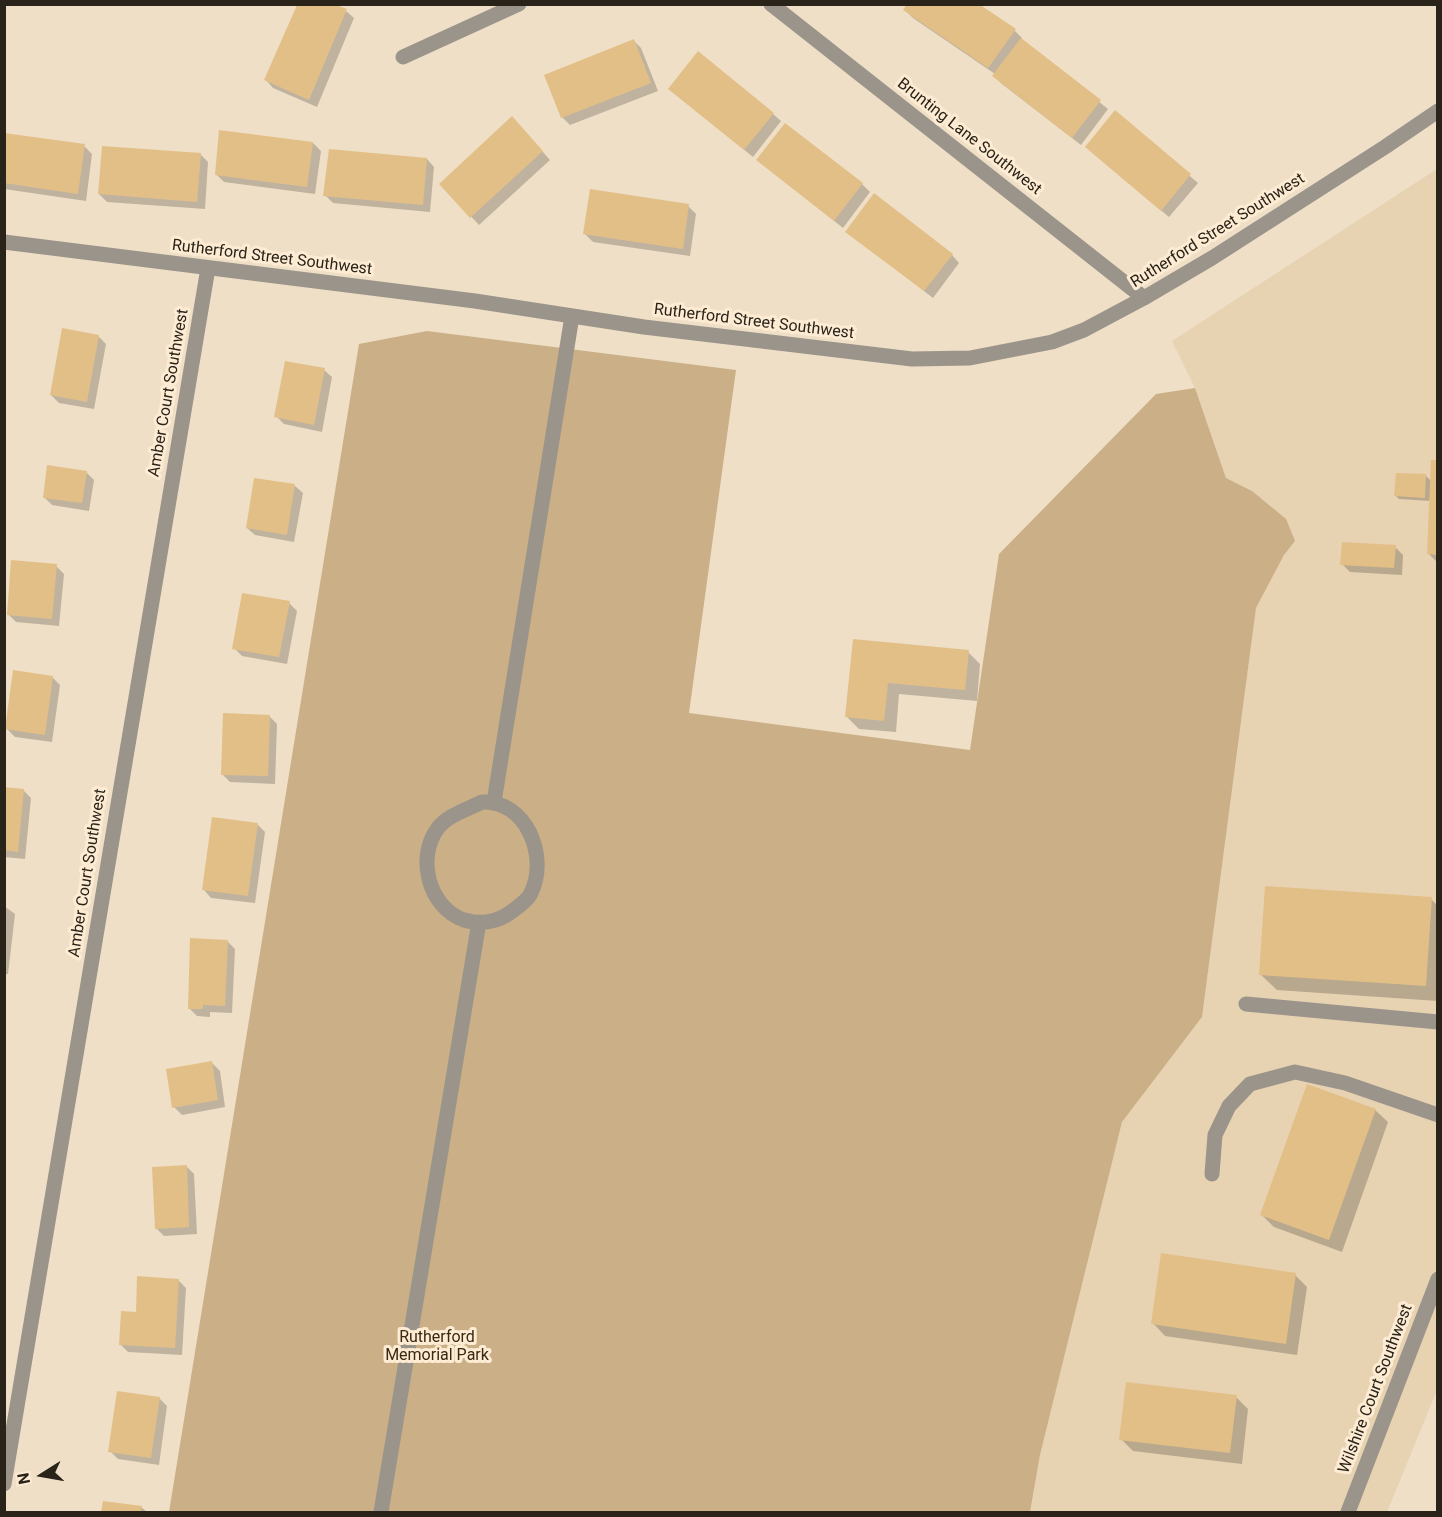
<!DOCTYPE html>
<html>
<head>
<meta charset="utf-8">
<style>
  body { margin:0 }
  #map { position:relative; width:1442px; height:1517px; overflow:hidden; background:#efdfc6; font-family:Roboto,sans-serif }
  canvas { display:block }
  .frame { position:absolute; inset:0; border:6px solid #292319; pointer-events:none }
  .north { position:absolute; left:12px; top:1445px; width:60px; height:60px; -webkit-text-stroke:4px #fdecd3; paint-order:stroke; rotate:259deg; font-size:16px; font-weight:700; line-height:24px; text-align:center; color:#292319 }
  .north::after { content:''; display:block; margin:auto; width:21px; height:27px; background:#292319; clip-path:polygon(50% 0,100% 100%,50% 72%,0 100%) }
</style>
</head>
<body>
<div id="map">
<canvas width="1442" height="1517"></canvas>
<div class="frame"></div>
<div class="north">N</div>
</div>
<script>
const ctx = document.querySelector('canvas').getContext('2d');
ctx.lineJoin = 'round';
function fillPath(path, color) { ctx.fillStyle = color; ctx.fill(path, 'evenodd'); }
function strokePath(path, color, width, dash) { ctx.strokeStyle = color; ctx.lineWidth = width; ctx.lineCap = dash ? 'butt' : 'round'; ctx.setLineDash(dash || []); ctx.stroke(path); }
function drawText(font, color, halo, rows, align = 'center') {
  ctx.font = font + ' Roboto,sans-serif'; ctx.lineWidth = 6; ctx.setLineDash([]); ctx.textBaseline = 'middle'; ctx.strokeStyle = halo; ctx.fillStyle = color; for (const [text, x, y, turn = 0] of rows) {
    ctx.save(); ctx.translate(x, y); ctx.rotate((+turn || 0) * Math.PI / 180); ctx.textAlign = isNaN(turn) ? turn : align; if (halo) ctx.strokeText(text, 0, 0); ctx.fillText(text, 0, 0); ctx.restore();
  }
}
fillPath(new Path2D(`
  M 1437,169 L 1437,1390 L 1387,1512 L 1030,1512 L 1040,1455 L 1122,1122 L 1202,1017 L 1256,608 L 1284,555 L 1295,541 L 1252,491 L 1226,478 L 1195,388 L 1172,341 Z`), '#e7d2b2');
fillPath(new Path2D(`
  M 427,331 L 736,370 L 689,713 L 970,750 L 999,554 L 1156,394 L 1195,388 L 1226,478 L 1252,491 L 1286,519 L 1295,541 L 1284,555 L 1256,608 L 1202,1017 L 1122,1122 L 1040,1455 L 1030,1512 L 169,1512 L 359,344 Z`), '#caaf87');
fillPath(new Path2D(`
  M 298,4 L 332,4 L 346,11 L 354,18 L 317,107 L 273,88 L 266,80 Z
  M 905,10 L 1015,31 L 1022,38 L 1021,40 L 1108,109 L 1081,145 L 1002,84 L 994,76 L 995,74 L 913,18 Z
  M 634,41 L 641,48 L 658,91 L 570,125 L 562,117 Z
  M 670,89 L 773,114 L 781,121 L 753,157 Z
  M 1115,112 L 1198,183 L 1169,217 L 1094,154 Z
  M 520,126 L 550,160 L 479,225 L 441,184 Z
  M 4,134 L 84,146 L 92,154 L 86,201 L 4,189 Z
  M 313,143 L 321,151 L 315,194 L 224,182 L 216,174 Z
  M 200,154 L 208,162 L 205,209 L 107,202 L 99,194 Z
  M 427,159 L 434,167 L 430,212 L 333,203 L 325,195 Z
  M 758,160 L 862,184 L 870,192 L 843,228 Z
  M 688,206 L 696,214 L 690,256 L 593,242 L 585,234 Z
  M 847,231 L 952,255 L 959,263 L 933,298 Z
  M 98,336 L 106,344 L 94,409 L 59,403 L 51,395 Z
  M 324,370 L 332,377 L 322,432 L 284,424 L 276,416 Z
  M 1438,462 L 1438,563 L 1429,554 L 1431,501 L 1399,499 L 1396,496 L 1426,476 L 1431,481 Z
  M 86,472 L 94,480 L 89,511 L 52,505 L 44,497 Z
  M 295,486 L 303,493 L 294,542 L 255,535 L 247,528 Z
  M 1395,547 L 1403,555 L 1402,575 L 1350,572 L 1342,564 Z
  M 56,566 L 64,574 L 59,626 L 16,622 L 8,614 Z
  M 289,603 L 297,611 L 287,664 L 242,656 L 234,648 Z
  M 854,641 L 968,652 L 980,664 L 977,701 L 899,694 L 896,732 L 859,729 L 847,717 Z
  M 52,677 L 60,685 L 52,742 L 15,737 L 7,729 Z
  M 269,716 L 277,724 L 275,784 L 230,782 L 222,774 Z
  M 4,788 L 23,790 L 31,798 L 25,859 L 4,857 Z
  M 257,824 L 265,832 L 255,903 L 211,898 L 204,890 Z
  M 1431,899 L 1438,906 L 1438,1001 L 1277,990 L 1260,974 Z
  M 4,906 L 15,914 L 8,974 L 4,974 Z
  M 227,941 L 235,949 L 232,1013 L 210,1012 L 210,1017 L 197,1016 L 189,1008 Z
  M 212,1063 L 220,1071 L 225,1107 L 182,1115 L 174,1107 Z
  M 1375,1110 L 1388,1122 L 1342,1252 L 1274,1227 L 1262,1215 Z
  M 186,1166 L 194,1174 L 197,1234 L 164,1236 L 156,1228 Z
  M 1295,1275 L 1307,1287 L 1297,1355 L 1165,1336 L 1153,1323 Z
  M 178,1280 L 186,1288 L 182,1355 L 128,1352 L 120,1344 L 137,1313 Z
  M 1236,1397 L 1248,1409 L 1242,1464 L 1133,1451 L 1121,1439 Z
  M 159,1398 L 167,1406 L 159,1465 L 118,1459 L 110,1451 Z
  M 104,1503 L 141,1507 L 147,1512 L 103,1512 Z`), '#0003');
fillPath(new Path2D(`
  M 907,4 L 979,4 L 1016,29 L 988,68 L 903,10 Z
  M 297,5 L 336,5 L 347,9 L 309,100 L 264,80 Z
  M 1021,38 L 1101,100 L 1072,138 L 992,76 Z
  M 634,39 L 651,83 L 561,118 L 544,75 Z
  M 698,51 L 774,113 L 744,150 L 668,89 Z
  M 1115,110 L 1191,174 L 1161,211 L 1085,147 Z
  M 512,116 L 543,151 L 470,218 L 439,184 Z
  M 785,123 L 863,183 L 834,221 L 756,160 Z
  M 219,130 L 313,142 L 307,187 L 215,175 Z
  M 4,133 L 85,144 L 78,194 L 4,183 Z
  M 102,146 L 201,153 L 197,202 L 98,194 Z
  M 329,149 L 427,158 L 423,205 L 323,196 Z
  M 590,189 L 689,204 L 683,249 L 583,234 Z
  M 874,193 L 953,254 L 924,291 L 845,232 Z
  M 62,328 L 99,335 L 87,402 L 50,395 Z
  M 285,361 L 325,368 L 314,425 L 274,417 Z
  M 1431,460 L 1438,460 L 1438,555 L 1427,554 Z
  M 47,465 L 87,471 L 82,503 L 43,498 Z
  M 1396,473 L 1426,474 L 1425,498 L 1394,496 Z
  M 254,478 L 295,484 L 287,535 L 246,528 Z
  M 1342,542 L 1396,545 L 1394,568 L 1340,565 Z
  M 11,560 L 57,564 L 52,619 L 7,615 Z
  M 242,593 L 290,601 L 279,657 L 232,649 Z
  M 853,639 L 969,650 L 965,690 L 888,683 L 884,721 L 845,717 Z
  M 13,670 L 53,676 L 45,735 L 5,729 Z
  M 223,713 L 270,715 L 268,776 L 221,775 Z
  M 4,787 L 24,789 L 18,852 L 4,850 Z
  M 212,817 L 258,823 L 248,896 L 202,890 Z
  M 1265,886 L 1432,897 L 1426,986 L 1259,975 Z
  M 190,938 L 228,940 L 225,1006 L 203,1005 L 203,1009 L 188,1009 Z
  M 212,1061 L 218,1100 L 172,1108 L 166,1069 Z
  M 1307,1084 L 1376,1109 L 1329,1240 L 1260,1215 Z
  M 187,1165 L 189,1227 L 155,1229 L 152,1167 Z
  M 1161,1253 L 1296,1273 L 1286,1344 L 1151,1324 Z
  M 137,1276 L 179,1279 L 175,1348 L 119,1345 L 121,1311 L 136,1312 Z
  M 1126,1382 L 1237,1395 L 1230,1453 L 1119,1440 Z
  M 117,1391 L 160,1397 L 151,1458 L 108,1452 Z
  M 103,1501 L 142,1506 L 141,1512 L 101,1512 Z`), '#e3bf88');
strokePath(new Path2D(`
  M 771,4 L 1144,298
  M 403,57 L 519,4
  M 4,242 L 475,301 L 644,327 L 745,339 L 912,359 L 970,358 L 1052,342 L 1084,330 L 1144,298 L 1212,258 L 1385,147 L 1438,111
  M 482,802 C 526,800 549,856 531,893 C 528,900 518,907 511,912 C 498,922 480,925 464,920 C 428,907 416,857 438,828 C 448,815 468,809 482,802 Z
  M 494,802 L 572,316
  M 1246,1004 L 1438,1022
  M 1212,1174 L 1215,1135 L 1229,1106 L 1250,1084 L 1295,1072 L 1345,1083 L 1438,1115
  M 4,1484 L 208,268
  M 381,1512 L 479,922
  M 1348,1512 L 1438,1279`), '#9b948a', 15);
drawText('16px', '#292319', '#fdecd3', [
  ["Brunting Lane Southwest",969,137,38],
  ["Rutherford Street Southwest",1218,231,-32],
  ["Rutherford Street Southwest",272,258,7],
  ["Rutherford Street Southwest",754,322,7],
  ["Amber Court Southwest",169,393,-80],
  ["Amber Court Southwest",88,873,-81],
  ["Wilshire Court Southwest",1376,1389,-69]
]);
drawText('16px', '#382910', '#fdecd3', [
  ["Rutherford",437,1338],
  ["Memorial Park",437,1356]
]);
</script>
</body>
</html>
